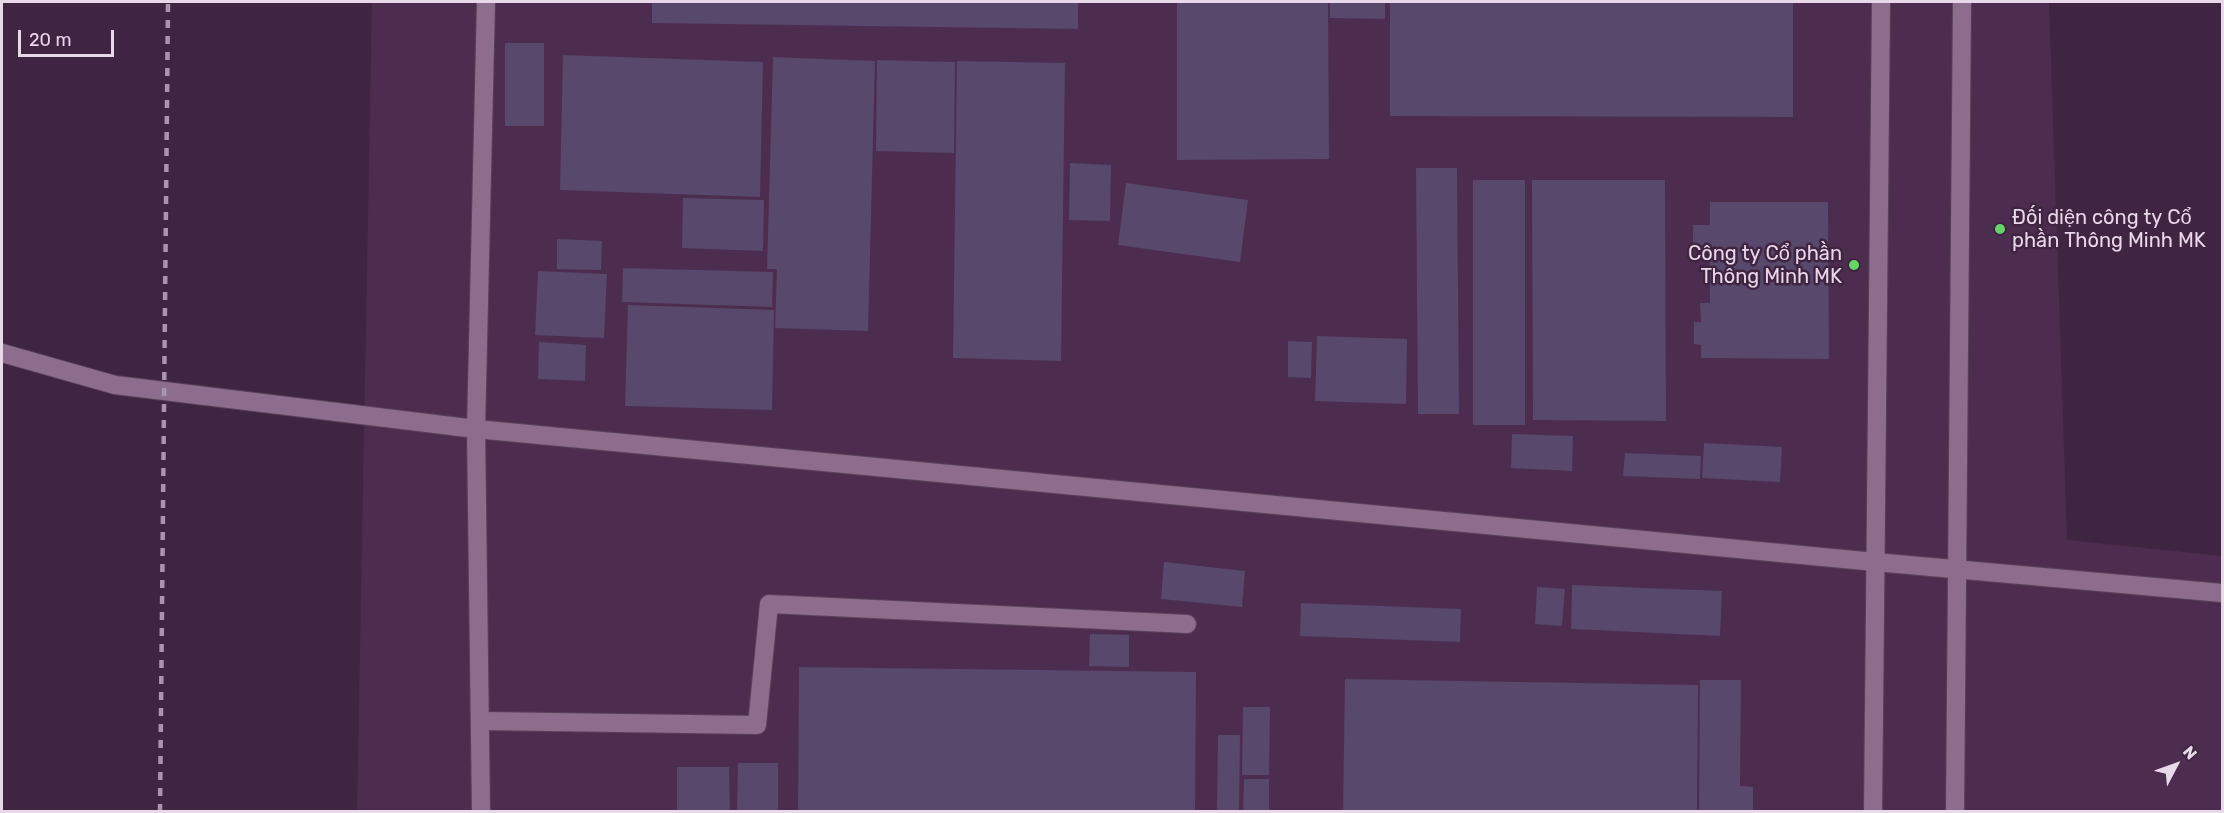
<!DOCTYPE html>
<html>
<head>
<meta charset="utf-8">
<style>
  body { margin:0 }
  #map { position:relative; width:2224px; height:813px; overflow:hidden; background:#402542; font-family:Rubik,sans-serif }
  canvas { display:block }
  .frame { position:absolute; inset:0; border:3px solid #e9d7ea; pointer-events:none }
  .north { position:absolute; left:2146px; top:735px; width:60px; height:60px; -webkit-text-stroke:4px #402542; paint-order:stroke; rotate:49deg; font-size:16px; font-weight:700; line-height:24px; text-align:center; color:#e9d7ea }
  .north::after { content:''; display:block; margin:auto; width:21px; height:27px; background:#e9d7ea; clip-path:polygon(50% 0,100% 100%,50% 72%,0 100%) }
  .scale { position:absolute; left:18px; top:30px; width:96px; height:27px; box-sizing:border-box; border:3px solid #e9d7ea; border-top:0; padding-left:8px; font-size:18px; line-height:21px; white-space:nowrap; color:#e9d7ea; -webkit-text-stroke:4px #402542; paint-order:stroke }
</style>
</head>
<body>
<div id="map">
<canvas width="2224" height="813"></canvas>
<div class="frame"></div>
<div class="north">N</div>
<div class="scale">20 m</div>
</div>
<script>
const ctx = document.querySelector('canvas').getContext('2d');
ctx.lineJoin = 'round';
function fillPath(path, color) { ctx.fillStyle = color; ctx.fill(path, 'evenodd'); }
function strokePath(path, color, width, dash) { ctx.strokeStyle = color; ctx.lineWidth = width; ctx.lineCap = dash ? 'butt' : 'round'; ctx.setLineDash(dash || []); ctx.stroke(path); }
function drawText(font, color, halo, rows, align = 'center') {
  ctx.font = font + ' Rubik,sans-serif'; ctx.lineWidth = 5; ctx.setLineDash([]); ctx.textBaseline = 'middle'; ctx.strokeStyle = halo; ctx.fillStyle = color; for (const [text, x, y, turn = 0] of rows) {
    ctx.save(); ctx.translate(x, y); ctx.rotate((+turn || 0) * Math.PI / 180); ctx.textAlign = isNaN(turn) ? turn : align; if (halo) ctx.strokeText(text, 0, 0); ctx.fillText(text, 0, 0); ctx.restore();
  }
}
fillPath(new Path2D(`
  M 372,2 L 2049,2 L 2067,540 L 2222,556 L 2222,811 L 357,812 Z`), '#4c2d4f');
fillPath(new Path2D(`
  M 652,2 L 1078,2 L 1078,29 L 652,23 Z
  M 1177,2 L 1328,2 L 1329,159 L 1177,160 Z
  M 1330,2 L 1385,2 L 1385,19 L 1330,18 Z
  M 1390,2 L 1793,2 L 1793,117 L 1390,116 Z
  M 505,43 L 544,43 L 544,126 L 505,126 Z
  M 563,55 L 763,62 L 760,197 L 560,190 Z
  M 773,57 L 875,61 L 868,331 L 775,328 L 777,269 L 767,269 Z
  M 877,60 L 955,62 L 954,153 L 876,151 Z
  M 957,61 L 1065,63 L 1061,361 L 953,358 Z
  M 1070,163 L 1111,165 L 1110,221 L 1069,220 Z
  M 1416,168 L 1457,168 L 1459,414 L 1418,414 Z
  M 1473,180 L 1525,180 L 1525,425 L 1473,425 Z
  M 1532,180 L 1665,180 L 1666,421 L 1533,420 Z
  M 1126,183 L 1248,200 L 1240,262 L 1118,245 Z
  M 683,198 L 764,200 L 763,251 L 682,248 Z
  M 1710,202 L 1828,202 L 1829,359 L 1701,358 L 1701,345 L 1694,344 L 1694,322 L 1701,322 L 1700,303 L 1710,303 L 1710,246 L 1693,246 L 1693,225 L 1710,225 Z
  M 557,239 L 602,241 L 601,270 L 557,269 Z
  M 623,268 L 773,272 L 772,307 L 622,302 Z
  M 538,271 L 607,274 L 604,338 L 535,335 Z
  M 628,305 L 774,310 L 772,410 L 625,406 Z
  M 1317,336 L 1407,339 L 1406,404 L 1315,401 Z
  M 1288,341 L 1312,342 L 1311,378 L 1288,377 Z
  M 539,342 L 586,345 L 585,381 L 538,379 Z
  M 1512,434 L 1573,436 L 1572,471 L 1511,468 Z
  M 1704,443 L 1782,447 L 1780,482 L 1702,478 Z
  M 1625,453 L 1701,456 L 1700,479 L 1623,476 Z
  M 1164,562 L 1245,571 L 1242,607 L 1161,599 Z
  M 1572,585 L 1722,591 L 1720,636 L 1571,629 Z
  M 1537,587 L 1565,589 L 1562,626 L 1535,624 Z
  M 1301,603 L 1461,609 L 1460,642 L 1300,636 Z
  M 1090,634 L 1129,635 L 1129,667 L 1089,666 Z
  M 799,667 L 1196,672 L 1195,812 L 798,812 Z
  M 1345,679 L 1698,685 L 1697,812 L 1343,812 Z
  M 1700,680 L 1741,680 L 1740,786 L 1753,787 L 1753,812 L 1699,812 Z
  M 1243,707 L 1270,707 L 1269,775 L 1242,775 Z
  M 1218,735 L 1240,735 L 1239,812 L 1217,812 Z
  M 738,763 L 778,763 L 778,812 L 737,812 Z
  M 677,767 L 729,767 L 730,812 L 677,812 Z
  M 1244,779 L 1269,779 L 1269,812 L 1243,812 Z`), '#57486c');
const service = new Path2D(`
  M 482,721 L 757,725 L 769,604 L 1187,624`);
const minor = new Path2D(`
  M 2,353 L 115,385 L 476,429 L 1875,562 L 2222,593
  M 481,812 L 476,429 L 486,2`);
const tertiary = new Path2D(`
  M 1873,812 L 1881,2
  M 1955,812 L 1962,2`);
strokePath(service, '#59425a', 20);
strokePath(minor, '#59425a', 20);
strokePath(tertiary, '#59425a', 20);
strokePath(service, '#8c6d8e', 18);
strokePath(minor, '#8c6d8e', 18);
strokePath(tertiary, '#8c6d8e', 18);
strokePath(new Path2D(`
  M 160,812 L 168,2`), '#ab95ac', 4.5, [8, 8]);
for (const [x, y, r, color] of [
  [2000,229,6,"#65d467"],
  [1854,265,6,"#65d467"]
]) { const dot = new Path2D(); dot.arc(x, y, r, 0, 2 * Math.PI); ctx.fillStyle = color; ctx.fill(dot); strokePath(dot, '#402542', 2); }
drawText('20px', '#e9d7ea', '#402542', [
  ["Đối diện công ty Cổ",2012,218],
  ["phần Thông Minh MK",2012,241],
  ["Công ty Cổ phần",1842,254,"right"],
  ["Thông Minh MK",1842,277,"right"]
], 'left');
</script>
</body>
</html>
